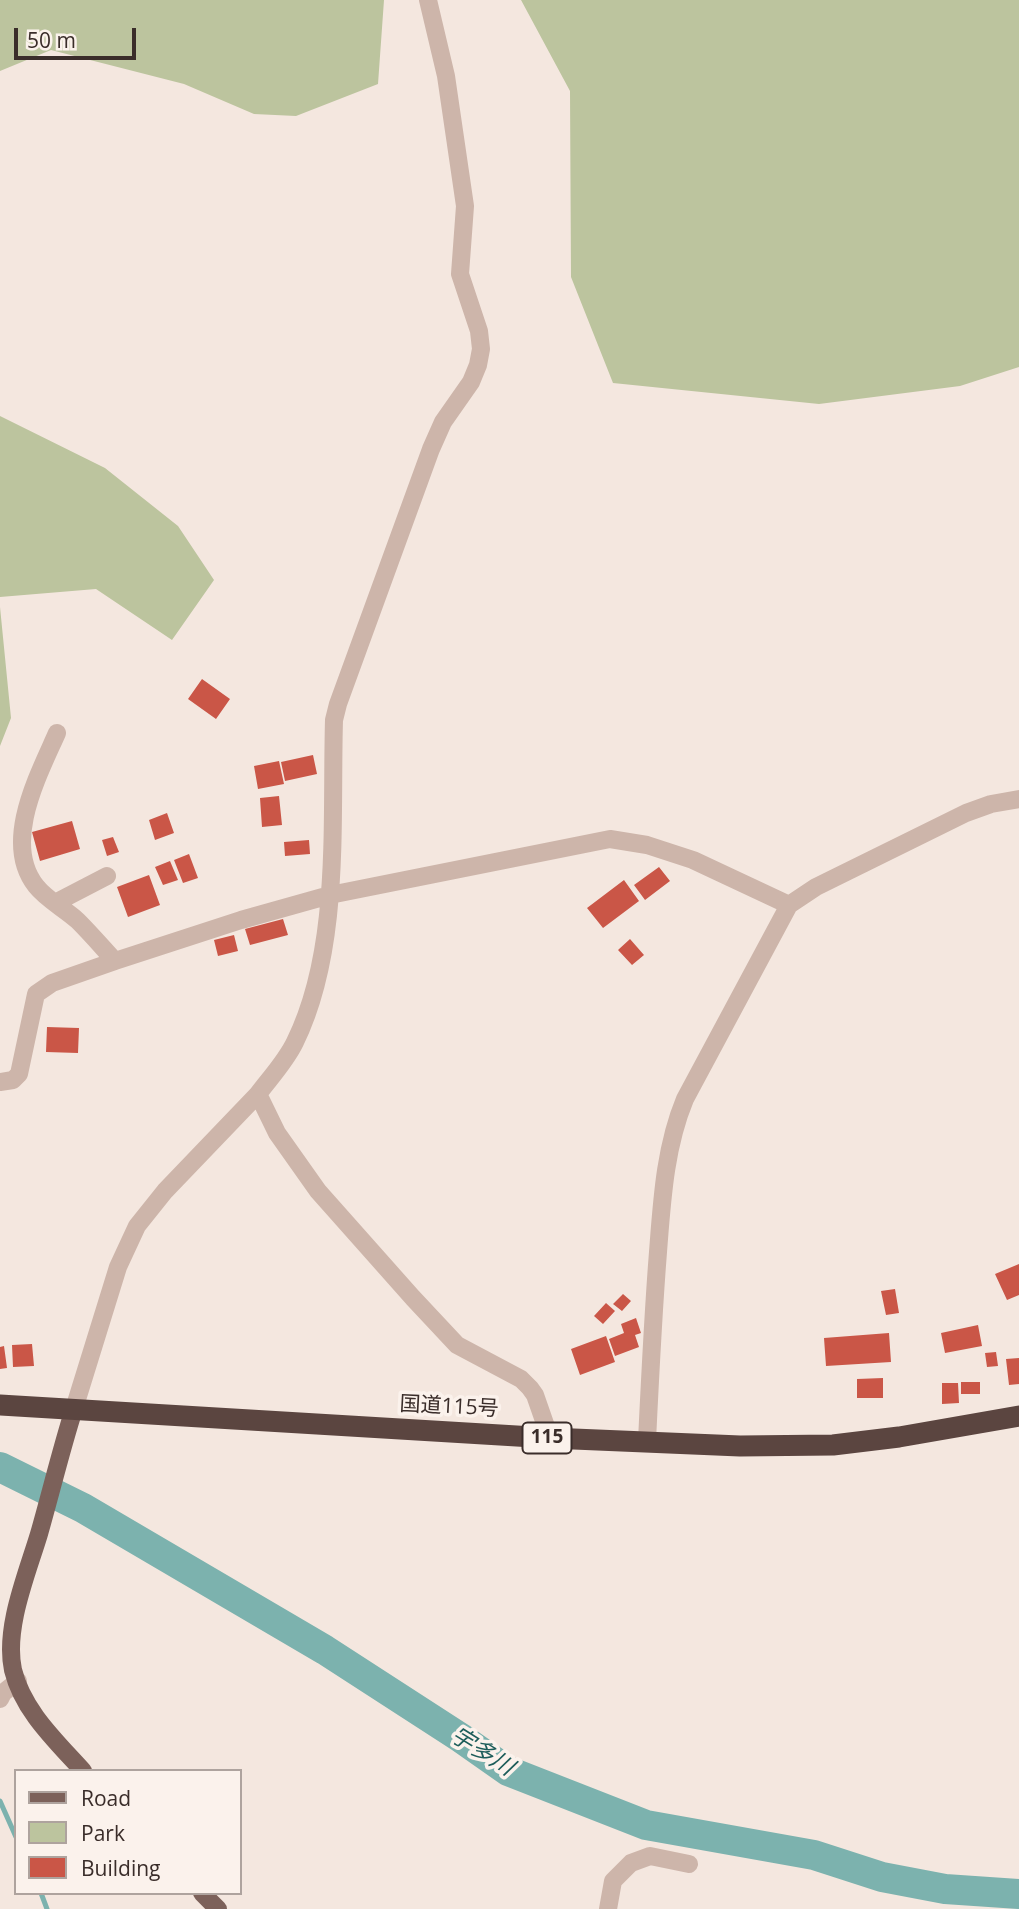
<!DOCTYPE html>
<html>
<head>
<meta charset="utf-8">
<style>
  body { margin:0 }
  #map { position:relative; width:1019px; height:1909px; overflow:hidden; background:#f4e7df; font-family:"Open Sans",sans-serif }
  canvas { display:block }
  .legend { position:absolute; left:14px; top:1769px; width:228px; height:126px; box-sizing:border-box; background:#fbf2ec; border:2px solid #aea39e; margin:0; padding:9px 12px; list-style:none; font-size:21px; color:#3a2d2a }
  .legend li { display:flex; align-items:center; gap:14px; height:35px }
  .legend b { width:35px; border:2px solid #aea39e }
  .scale { position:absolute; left:14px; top:28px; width:122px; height:32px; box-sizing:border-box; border:4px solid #3a2d2a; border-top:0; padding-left:9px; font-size:21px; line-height:24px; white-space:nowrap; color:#3a2d2a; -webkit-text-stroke:5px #fbf2ec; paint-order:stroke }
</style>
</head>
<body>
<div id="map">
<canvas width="1019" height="1909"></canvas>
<ul class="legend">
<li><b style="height:9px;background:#7c615a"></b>Road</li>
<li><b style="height:19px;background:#bcc49e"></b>Park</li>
<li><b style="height:19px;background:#ca5647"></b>Building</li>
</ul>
<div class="scale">50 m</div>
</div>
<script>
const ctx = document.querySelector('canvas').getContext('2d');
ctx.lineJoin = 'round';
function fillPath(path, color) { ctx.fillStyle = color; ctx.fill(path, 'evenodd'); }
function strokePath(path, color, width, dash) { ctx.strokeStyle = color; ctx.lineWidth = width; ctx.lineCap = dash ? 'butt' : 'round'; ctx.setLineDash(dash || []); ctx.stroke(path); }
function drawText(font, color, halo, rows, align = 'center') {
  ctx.font = font + ' "Open Sans","Noto Sans JP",sans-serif'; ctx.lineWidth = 7; ctx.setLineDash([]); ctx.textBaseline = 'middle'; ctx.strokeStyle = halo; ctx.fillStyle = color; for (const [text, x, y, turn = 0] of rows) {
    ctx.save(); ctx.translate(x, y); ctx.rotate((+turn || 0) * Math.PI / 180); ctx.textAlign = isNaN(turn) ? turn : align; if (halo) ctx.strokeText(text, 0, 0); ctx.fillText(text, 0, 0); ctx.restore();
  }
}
fillPath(new Path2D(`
  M 0,0 L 384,0 L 378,84 L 296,116 L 254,114 L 184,84 L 51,50 L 0,71 Z
  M 521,0 L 1019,0 L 1019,367 L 960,386 L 819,404 L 613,383 L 571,277 L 570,91 Z
  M 0,416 L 105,468 L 178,526 L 214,580 L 172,640 L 96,589 L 0,597 Z
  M 0,607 L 11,718 L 0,746 Z`), '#bcc49e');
strokePath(new Path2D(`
  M 0,1801 L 16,1837
  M 41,1893 L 47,1909`), '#7cb2ae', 5);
strokePath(new Path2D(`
  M 0,1467 L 83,1508 L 325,1650 L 461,1738 L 508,1771 L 646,1825 L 814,1855 L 882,1877 L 945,1889 L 1019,1894`), '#7cb2ae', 30);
fillPath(new Path2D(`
  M 202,679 L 230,699 L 216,719 L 188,699 Z
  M 313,755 L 317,774 L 285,781 L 281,762 Z
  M 279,761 L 284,784 L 258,789 L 254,766 Z
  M 279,796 L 282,825 L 262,827 L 260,798 Z
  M 167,813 L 174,833 L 155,840 L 149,820 Z
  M 72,821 L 80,849 L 40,861 L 32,832 Z
  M 113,837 L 119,852 L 107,856 L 102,840 Z
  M 309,840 L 310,854 L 285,856 L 284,842 Z
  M 189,854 L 198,878 L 183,883 L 174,860 Z
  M 170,861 L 178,880 L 163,885 L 155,867 Z
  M 659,867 L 670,881 L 645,900 L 634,885 Z
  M 149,875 L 160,905 L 128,917 L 117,887 Z
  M 624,880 L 639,901 L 603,928 L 587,908 Z
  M 283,919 L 288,935 L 250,945 L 245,929 Z
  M 234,935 L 238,951 L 218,956 L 214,940 Z
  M 630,939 L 644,955 L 632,965 L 618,950 Z
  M 47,1027 L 79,1028 L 78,1053 L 46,1052 Z
  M 1019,1264 L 1019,1295 L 1007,1300 L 995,1274 Z
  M 895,1289 L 899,1313 L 886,1315 L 881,1291 Z
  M 623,1294 L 631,1301 L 622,1311 L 613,1304 Z
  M 606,1303 L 615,1311 L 603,1324 L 594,1316 Z
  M 636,1318 L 641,1333 L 635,1335 L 639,1347 L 615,1356 L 609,1339 L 624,1333 L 621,1324 Z
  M 978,1325 L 982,1346 L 945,1353 L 941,1333 Z
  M 889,1333 L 891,1362 L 826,1366 L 824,1338 Z
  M 606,1336 L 615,1362 L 580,1375 L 571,1349 Z
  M 32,1344 L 34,1366 L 13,1367 L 12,1345 Z
  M 4,1346 L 7,1368 L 0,1369 L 0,1347 Z
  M 996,1352 L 998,1366 L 987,1367 L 985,1353 Z
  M 1019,1358 L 1019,1384 L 1009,1385 L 1006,1359 Z
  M 883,1378 L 883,1398 L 857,1398 L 857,1379 Z
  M 961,1382 L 980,1382 L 980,1394 L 961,1394 Z
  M 942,1383 L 958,1383 L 959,1403 L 942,1404 Z`), '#ca5647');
strokePath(new Path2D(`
  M 428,0 L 446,76 L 465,206 L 460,274 L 479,331 L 481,349 L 478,365 L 471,382 L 443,422 L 431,449 L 338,704 L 334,720 C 331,823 341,948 295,1042 C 286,1061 270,1078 258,1094 L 277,1133 L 318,1191 L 413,1298 L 457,1345 L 521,1379 L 530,1388 L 535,1395 L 550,1438
  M 57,733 C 38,776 2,843 36,886 C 47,900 65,909 78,921 C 91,934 103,948 115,961 L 241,920 L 330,895 L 610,839 L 647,845 L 693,860 L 789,905
  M 55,903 L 107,876
  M 0,1082 L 13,1080 L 19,1074 L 36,994 L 52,983 L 115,961
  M 74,1409 L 118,1267 L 137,1226 L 165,1191 L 258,1094
  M 647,1441 C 650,1378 653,1315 658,1252 C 662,1200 665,1147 685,1099 L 789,905 L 816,887 L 966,813 L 991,804 L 1019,799
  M 0,1699 L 3,1693 L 18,1681
  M 608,1909 L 613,1881 L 631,1863 L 650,1856 L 689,1864`), '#cdb5aa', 18);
strokePath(new Path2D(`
  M 74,1409 C 61,1450 51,1492 39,1534 C 27,1574 4,1628 13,1670 C 23,1711 56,1741 83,1771
  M 202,1893 L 218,1909`), '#7c615a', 18);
strokePath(new Path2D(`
  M 0,1405 L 550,1438 L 740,1446 L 833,1445 L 899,1437 L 1019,1416`), '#5b4540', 21);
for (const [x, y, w] of [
  [547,1438,49]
]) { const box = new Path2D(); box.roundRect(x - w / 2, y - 15.5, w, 31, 5); ctx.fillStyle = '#fbf2ec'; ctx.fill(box); strokePath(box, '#3a2d2a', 2); }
drawText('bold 19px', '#3a2d2a', null, [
  ["115",547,1438]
]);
drawText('21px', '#3a2d2a', '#fbf2ec', [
  ["国道115号",449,1407,3]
]);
drawText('italic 23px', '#1d5d5a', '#fbf2ec', [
  ["宇多川",482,1752,32]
]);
</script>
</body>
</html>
